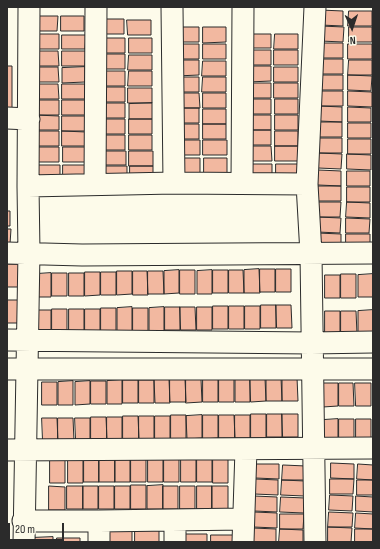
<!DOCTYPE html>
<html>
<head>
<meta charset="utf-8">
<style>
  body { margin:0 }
  #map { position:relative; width:380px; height:549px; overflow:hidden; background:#fdfbea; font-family:"Sofia Sans Condensed",sans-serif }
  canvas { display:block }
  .frame { position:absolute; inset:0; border:8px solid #2b2b2b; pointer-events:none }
  .north { position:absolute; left:332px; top:8px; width:40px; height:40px; -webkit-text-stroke:3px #fdfbea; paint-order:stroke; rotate:177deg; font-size:11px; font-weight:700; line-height:16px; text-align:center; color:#2b2b2b }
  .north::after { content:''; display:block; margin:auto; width:14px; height:18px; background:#2b2b2b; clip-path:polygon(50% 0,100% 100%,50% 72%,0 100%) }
  .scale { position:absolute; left:8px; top:523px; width:56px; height:18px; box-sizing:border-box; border:2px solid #2b2b2b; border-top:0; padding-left:5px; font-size:12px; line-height:14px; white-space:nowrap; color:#2b2b2b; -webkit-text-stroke:3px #fdfbea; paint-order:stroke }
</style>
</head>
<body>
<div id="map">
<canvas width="380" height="549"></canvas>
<div class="frame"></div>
<div class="north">N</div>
<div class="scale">20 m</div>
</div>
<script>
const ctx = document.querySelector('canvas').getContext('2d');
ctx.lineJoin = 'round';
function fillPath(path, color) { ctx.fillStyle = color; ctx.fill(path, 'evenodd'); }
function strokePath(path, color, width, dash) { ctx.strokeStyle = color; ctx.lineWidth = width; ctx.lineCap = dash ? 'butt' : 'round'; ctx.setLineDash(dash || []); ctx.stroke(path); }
const building = new Path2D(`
  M 320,10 L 343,11 L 343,26 L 320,25 Z
  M 349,11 L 372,11 L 372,26 L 348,26 Z
  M 34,16 L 58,16 L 57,31 L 34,31 Z
  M 61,16 L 84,16 L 84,31 L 61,31 Z
  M 101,19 L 124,19 L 124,34 L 101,34 Z
  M 127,20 L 151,20 L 151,35 L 128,35 Z
  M 320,26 L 344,27 L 343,42 L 320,41 Z
  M 176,27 L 199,27 L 199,42 L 176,42 Z
  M 203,27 L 226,27 L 226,42 L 203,43 Z
  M 349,27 L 372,27 L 372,42 L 349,42 Z
  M 35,34 L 59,34 L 59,49 L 35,49 Z
  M 248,34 L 271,34 L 271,48 L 248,48 Z
  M 275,34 L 298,34 L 298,49 L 274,49 Z
  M 62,35 L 86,35 L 85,49 L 62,49 Z
  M 102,38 L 125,38 L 125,53 L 102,53 Z
  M 129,38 L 152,38 L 152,53 L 129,53 Z
  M 320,43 L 343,43 L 343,58 L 319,58 Z
  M 176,44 L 199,44 L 199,59 L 176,59 Z
  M 203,44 L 226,44 L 226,59 L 203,59 Z
  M 348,44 L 372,44 L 372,59 L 348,59 Z
  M 247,50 L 271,50 L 271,65 L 248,65 Z
  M 274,50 L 298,50 L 298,65 L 274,65 Z
  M 35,51 L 58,51 L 59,66 L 35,66 Z
  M 62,51 L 86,51 L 85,66 L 62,66 Z
  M 102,54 L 125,54 L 125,69 L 102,69 Z
  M 129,55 L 152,55 L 152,70 L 128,70 Z
  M 320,59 L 343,59 L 343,74 L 319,74 Z
  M 176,60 L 199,60 L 199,75 L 176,76 Z
  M 349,60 L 372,60 L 372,75 L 348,75 Z
  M 203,61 L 226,61 L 226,76 L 202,76 Z
  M 7,66 L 12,66 L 12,108 L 7,108 Z
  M 247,66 L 271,66 L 271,81 L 248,82 Z
  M 35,67 L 58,67 L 59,82 L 35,82 Z
  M 85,67 L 85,82 L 62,83 L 62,68 Z
  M 274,67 L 298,67 L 298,82 L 274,82 Z
  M 102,71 L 125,71 L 125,86 L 102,86 Z
  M 129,71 L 152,71 L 152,86 L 128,86 Z
  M 319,75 L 343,75 L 343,90 L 319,90 Z
  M 348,75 L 372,76 L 371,91 L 348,90 Z
  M 176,77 L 199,77 L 199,92 L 176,92 Z
  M 203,77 L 226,77 L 226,92 L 202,92 Z
  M 247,83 L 271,83 L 271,98 L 248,98 Z
  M 274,83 L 298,83 L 298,98 L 274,98 Z
  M 35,84 L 58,84 L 59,99 L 35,99 Z
  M 62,84 L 85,84 L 85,99 L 62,99 Z
  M 101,87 L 125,87 L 125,102 L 102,102 Z
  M 128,88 L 152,88 L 152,103 L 128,103 Z
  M 320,91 L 343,91 L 343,106 L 319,106 Z
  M 348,91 L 372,92 L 372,107 L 348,106 Z
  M 176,93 L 199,93 L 200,108 L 176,108 Z
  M 203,93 L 226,93 L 226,108 L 203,108 Z
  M 248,99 L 271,99 L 271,114 L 248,114 Z
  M 275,99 L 298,99 L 298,114 L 275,114 Z
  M 36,100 L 59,100 L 59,115 L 36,115 Z
  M 62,100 L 86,100 L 86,115 L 62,115 Z
  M 102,103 L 125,103 L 125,118 L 102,118 Z
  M 152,103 L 152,119 L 129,119 L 129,104 Z
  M 319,106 L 342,107 L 342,122 L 319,121 Z
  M 348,107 L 371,108 L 371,122 L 348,122 Z
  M 176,108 L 199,108 L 199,123 L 176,123 Z
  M 203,109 L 226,109 L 226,124 L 203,124 Z
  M 35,115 L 59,116 L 59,130 L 35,130 Z
  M 248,115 L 271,115 L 271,130 L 248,130 Z
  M 275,115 L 298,115 L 298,130 L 275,130 Z
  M 62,116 L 86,116 L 86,131 L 62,131 Z
  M 102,119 L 125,119 L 125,134 L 102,134 Z
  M 129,119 L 152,119 L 152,134 L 129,134 Z
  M 319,122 L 342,122 L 342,137 L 319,137 Z
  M 348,123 L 371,123 L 371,138 L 348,138 Z
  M 176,124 L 199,124 L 199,139 L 176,139 Z
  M 203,124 L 226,124 L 226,139 L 203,139 Z
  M 248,130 L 271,130 L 271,145 L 248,145 Z
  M 35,131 L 59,131 L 59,146 L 35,146 Z
  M 62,131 L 86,132 L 86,146 L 62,146 Z
  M 275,131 L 298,131 L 298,146 L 275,146 Z
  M 102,135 L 125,135 L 125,150 L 102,150 Z
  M 129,135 L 152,135 L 152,150 L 129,150 Z
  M 319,138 L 342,138 L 342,153 L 319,153 Z
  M 348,139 L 371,139 L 371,154 L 348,154 Z
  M 176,140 L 200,140 L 200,155 L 176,155 Z
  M 203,140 L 227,140 L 227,155 L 203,155 Z
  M 248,146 L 271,146 L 272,161 L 248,161 Z
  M 275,146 L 299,146 L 298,161 L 275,161 Z
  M 36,147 L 59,147 L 59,162 L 36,162 Z
  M 63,147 L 86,147 L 86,162 L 63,162 Z
  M 102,151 L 126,151 L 126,165 L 102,165 Z
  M 129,151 L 153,151 L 153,166 L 129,166 Z
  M 318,153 L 342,154 L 341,169 L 318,168 Z
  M 347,154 L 371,155 L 371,170 L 347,169 Z
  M 177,158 L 200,158 L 200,173 L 177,173 Z
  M 204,158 L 227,158 L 227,173 L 204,173 Z
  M 249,164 L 272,164 L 272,179 L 249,179 Z
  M 276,164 L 299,164 L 299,179 L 276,179 Z
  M 36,165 L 60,165 L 60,180 L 36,180 Z
  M 63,165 L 87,165 L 87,180 L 63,180 Z
  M 104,166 L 127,166 L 127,181 L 104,181 Z
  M 130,166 L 153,166 L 153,181 L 130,181 Z
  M 318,170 L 341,171 L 341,186 L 318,185 Z
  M 347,171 L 370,171 L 370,186 L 347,186 Z
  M 318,186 L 341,186 L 341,201 L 318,201 Z
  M 347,187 L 370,187 L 370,202 L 347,202 Z
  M 318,202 L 341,202 L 340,217 L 317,217 Z
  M 347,202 L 370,203 L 370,218 L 346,217 Z
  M 7,211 L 10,211 L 10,226 L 7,226 Z
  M 317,217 L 341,218 L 340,233 L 317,232 Z
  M 346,218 L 370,219 L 369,233 L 346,233 Z
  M 7,229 L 11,229 L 10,244 L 7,244 Z
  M 317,233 L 341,234 L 341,249 L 317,248 Z
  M 346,234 L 370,234 L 370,249 L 346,249 Z
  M 7,264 L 19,264 L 20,287 L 7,287 Z
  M 259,269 L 260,293 L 244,293 L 244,270 Z
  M 260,269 L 275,269 L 275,292 L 260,292 Z
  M 276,269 L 291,269 L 291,292 L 276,292 Z
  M 179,270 L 179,293 L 164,294 L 164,271 Z
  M 180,270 L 195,270 L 195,294 L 180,294 Z
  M 212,270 L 212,294 L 197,294 L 197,271 Z
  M 213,270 L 228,270 L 228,293 L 213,293 Z
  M 229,270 L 243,270 L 244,293 L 229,293 Z
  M 117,271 L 132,271 L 132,294 L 117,295 Z
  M 133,271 L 147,271 L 148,295 L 133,295 Z
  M 148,271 L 163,271 L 164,294 L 148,294 Z
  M 85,272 L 100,272 L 100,295 L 85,296 Z
  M 101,272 L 116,272 L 116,295 L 101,295 Z
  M 51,273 L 51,297 L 36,297 L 36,274 Z
  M 52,273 L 67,273 L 67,296 L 52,296 Z
  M 69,273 L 84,273 L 84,296 L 69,296 Z
  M 341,274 L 356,274 L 356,298 L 341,298 Z
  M 373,274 L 373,297 L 358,297 L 358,275 Z
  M 325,275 L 340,275 L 340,298 L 325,298 Z
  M 7,300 L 20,300 L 20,323 L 7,323 Z
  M 261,305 L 276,305 L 276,328 L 261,328 Z
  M 276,305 L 291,305 L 292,328 L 277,328 Z
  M 213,306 L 228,306 L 228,329 L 213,329 Z
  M 229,306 L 244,306 L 244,329 L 229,329 Z
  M 245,306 L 260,306 L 260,329 L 245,329 Z
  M 132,307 L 132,331 L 117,331 L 117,308 Z
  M 164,307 L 164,331 L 149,331 L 149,308 Z
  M 165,307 L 180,307 L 180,330 L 165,330 Z
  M 180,307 L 195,307 L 196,330 L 181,330 Z
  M 197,307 L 212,307 L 212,330 L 197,330 Z
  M 101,308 L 116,308 L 116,331 L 101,331 Z
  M 133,308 L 148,308 L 148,331 L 133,331 Z
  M 52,309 L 67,309 L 67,332 L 52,332 Z
  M 69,309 L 84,309 L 84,332 L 69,333 Z
  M 85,309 L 100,309 L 100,332 L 85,332 Z
  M 36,310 L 51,310 L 51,333 L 36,333 Z
  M 373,310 L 373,334 L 358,334 L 358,311 Z
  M 325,311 L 340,311 L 340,334 L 325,335 Z
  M 341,311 L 356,311 L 357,334 L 341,334 Z
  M 281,377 L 282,401 L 266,401 L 266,378 Z
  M 297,377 L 298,401 L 282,401 L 282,378 Z
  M 219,378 L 234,378 L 234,402 L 219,402 Z
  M 250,378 L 265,378 L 266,401 L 251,402 Z
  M 250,378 L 250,402 L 235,402 L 235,379 Z
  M 169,379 L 170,403 L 155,403 L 154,380 Z
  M 170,379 L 185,379 L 186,402 L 170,402 Z
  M 186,379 L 201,379 L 202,402 L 186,403 Z
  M 203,379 L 218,379 L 218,402 L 203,402 Z
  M 122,380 L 122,404 L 107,404 L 107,381 Z
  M 123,380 L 138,380 L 138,403 L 123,403 Z
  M 139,380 L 154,380 L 154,403 L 139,403 Z
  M 73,381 L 73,405 L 58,405 L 58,382 Z
  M 90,381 L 90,404 L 75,405 L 75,382 Z
  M 91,381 L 106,381 L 106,404 L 91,404 Z
  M 42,382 L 57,382 L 57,405 L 42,405 Z
  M 322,383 L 338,383 L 338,406 L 323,407 Z
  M 339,383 L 353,383 L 354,406 L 339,406 Z
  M 355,383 L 371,383 L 371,406 L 356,406 Z
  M 251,414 L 266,414 L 266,438 L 251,438 Z
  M 267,414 L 282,414 L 282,437 L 267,437 Z
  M 282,414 L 298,414 L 298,437 L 283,437 Z
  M 171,415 L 186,415 L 186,439 L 171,439 Z
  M 202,415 L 202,438 L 187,439 L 186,416 Z
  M 203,415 L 218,415 L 218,438 L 203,439 Z
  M 219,415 L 234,415 L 235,438 L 219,438 Z
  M 235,415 L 250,415 L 250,438 L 235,438 Z
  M 123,416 L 138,416 L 139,439 L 123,440 Z
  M 139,416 L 154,416 L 154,439 L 139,439 Z
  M 155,416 L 170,416 L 170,439 L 155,439 Z
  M 91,417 L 106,417 L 107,440 L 91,440 Z
  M 107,417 L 122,417 L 122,440 L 107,440 Z
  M 42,418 L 57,418 L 58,442 L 43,442 Z
  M 58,418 L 73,418 L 74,441 L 58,441 Z
  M 75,418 L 90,418 L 90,441 L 76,441 Z
  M 338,419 L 338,443 L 323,443 L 323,420 Z
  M 339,419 L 354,419 L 354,442 L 339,442 Z
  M 356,419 L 371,419 L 371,442 L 356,442 Z
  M 68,459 L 83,460 L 83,483 L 68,483 Z
  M 84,459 L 99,459 L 99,482 L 84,482 Z
  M 99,459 L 115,459 L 115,482 L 99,482 Z
  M 115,459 L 130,459 L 130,482 L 115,482 Z
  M 131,459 L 146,459 L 146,482 L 131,482 Z
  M 148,459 L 163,459 L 163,482 L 148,482 Z
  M 164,459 L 179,459 L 179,482 L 164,482 Z
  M 181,459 L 196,459 L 196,482 L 181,482 Z
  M 197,459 L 212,459 L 212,482 L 197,482 Z
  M 213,459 L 228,459 L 228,483 L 213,483 Z
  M 50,460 L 65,460 L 65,483 L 50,483 Z
  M 331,463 L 354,464 L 354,479 L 331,478 Z
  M 256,464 L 279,464 L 279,479 L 255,478 Z
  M 358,464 L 373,465 L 373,480 L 357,479 Z
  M 283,465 L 306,466 L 305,480 L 282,480 Z
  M 255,479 L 278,480 L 278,495 L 254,494 Z
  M 330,479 L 354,479 L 353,494 L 330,494 Z
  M 282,480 L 305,481 L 304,496 L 281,495 Z
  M 357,480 L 373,480 L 373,495 L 357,495 Z
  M 131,485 L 146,485 L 146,509 L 131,509 Z
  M 163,485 L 163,509 L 147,509 L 147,486 Z
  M 49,486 L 65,487 L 65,510 L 49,510 Z
  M 67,486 L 83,486 L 83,509 L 67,509 Z
  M 83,486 L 98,486 L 98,509 L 83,509 Z
  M 99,486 L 114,486 L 114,509 L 99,509 Z
  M 115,486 L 130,486 L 130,509 L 115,509 Z
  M 163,486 L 178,486 L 178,509 L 163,509 Z
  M 180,486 L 195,486 L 195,509 L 180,509 Z
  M 197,486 L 212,486 L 212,509 L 197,509 Z
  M 212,486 L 228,486 L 228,509 L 212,509 Z
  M 330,495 L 353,496 L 352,511 L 329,510 Z
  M 254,496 L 277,497 L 277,512 L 254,511 Z
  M 356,496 L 373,497 L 373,512 L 356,511 Z
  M 281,497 L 305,498 L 304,513 L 280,512 Z
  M 254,512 L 277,513 L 277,528 L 253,527 Z
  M 329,512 L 353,513 L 352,527 L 328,527 Z
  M 356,513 L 373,514 L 373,529 L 355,528 Z
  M 280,514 L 304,514 L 303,529 L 280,529 Z
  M 108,527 L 132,527 L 132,542 L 108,542 Z
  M 135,527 L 159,527 L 159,542 L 135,542 Z
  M 328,527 L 352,528 L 351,542 L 328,542 Z
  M 253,528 L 276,529 L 276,542 L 252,542 Z
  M 280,529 L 303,530 L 303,542 L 279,542 Z
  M 355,529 L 373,529 L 373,542 L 355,542 Z
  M 184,534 L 207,534 L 207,542 L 184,542 Z
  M 211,535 L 234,535 L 234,542 L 211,542 Z
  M 53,537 L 53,542 L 30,542 L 30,538 Z
  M 57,538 L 80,538 L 80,542 L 57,542 Z`);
fillPath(building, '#f2b8a0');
strokePath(building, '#2b2b2b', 1);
const minor = new Path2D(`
  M 172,7 L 174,183
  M 315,7 L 307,184 L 311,254 L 315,542
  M 7,118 L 29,119
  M 242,183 L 243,7
  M 95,184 L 96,7
  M 28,186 L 174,183 L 307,184
  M 7,253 L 82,255 L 373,253
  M 7,340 L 311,343 L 373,342
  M 7,369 L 373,369
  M 7,450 L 373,448
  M 23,521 L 99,521
  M 24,542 L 29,252 L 28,186 L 29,7
  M 99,542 L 99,521 L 243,519
  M 175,542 L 175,520
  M 243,542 L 246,449`);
strokePath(minor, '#2b2b2b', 23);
strokePath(minor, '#fdfbea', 21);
</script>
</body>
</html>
